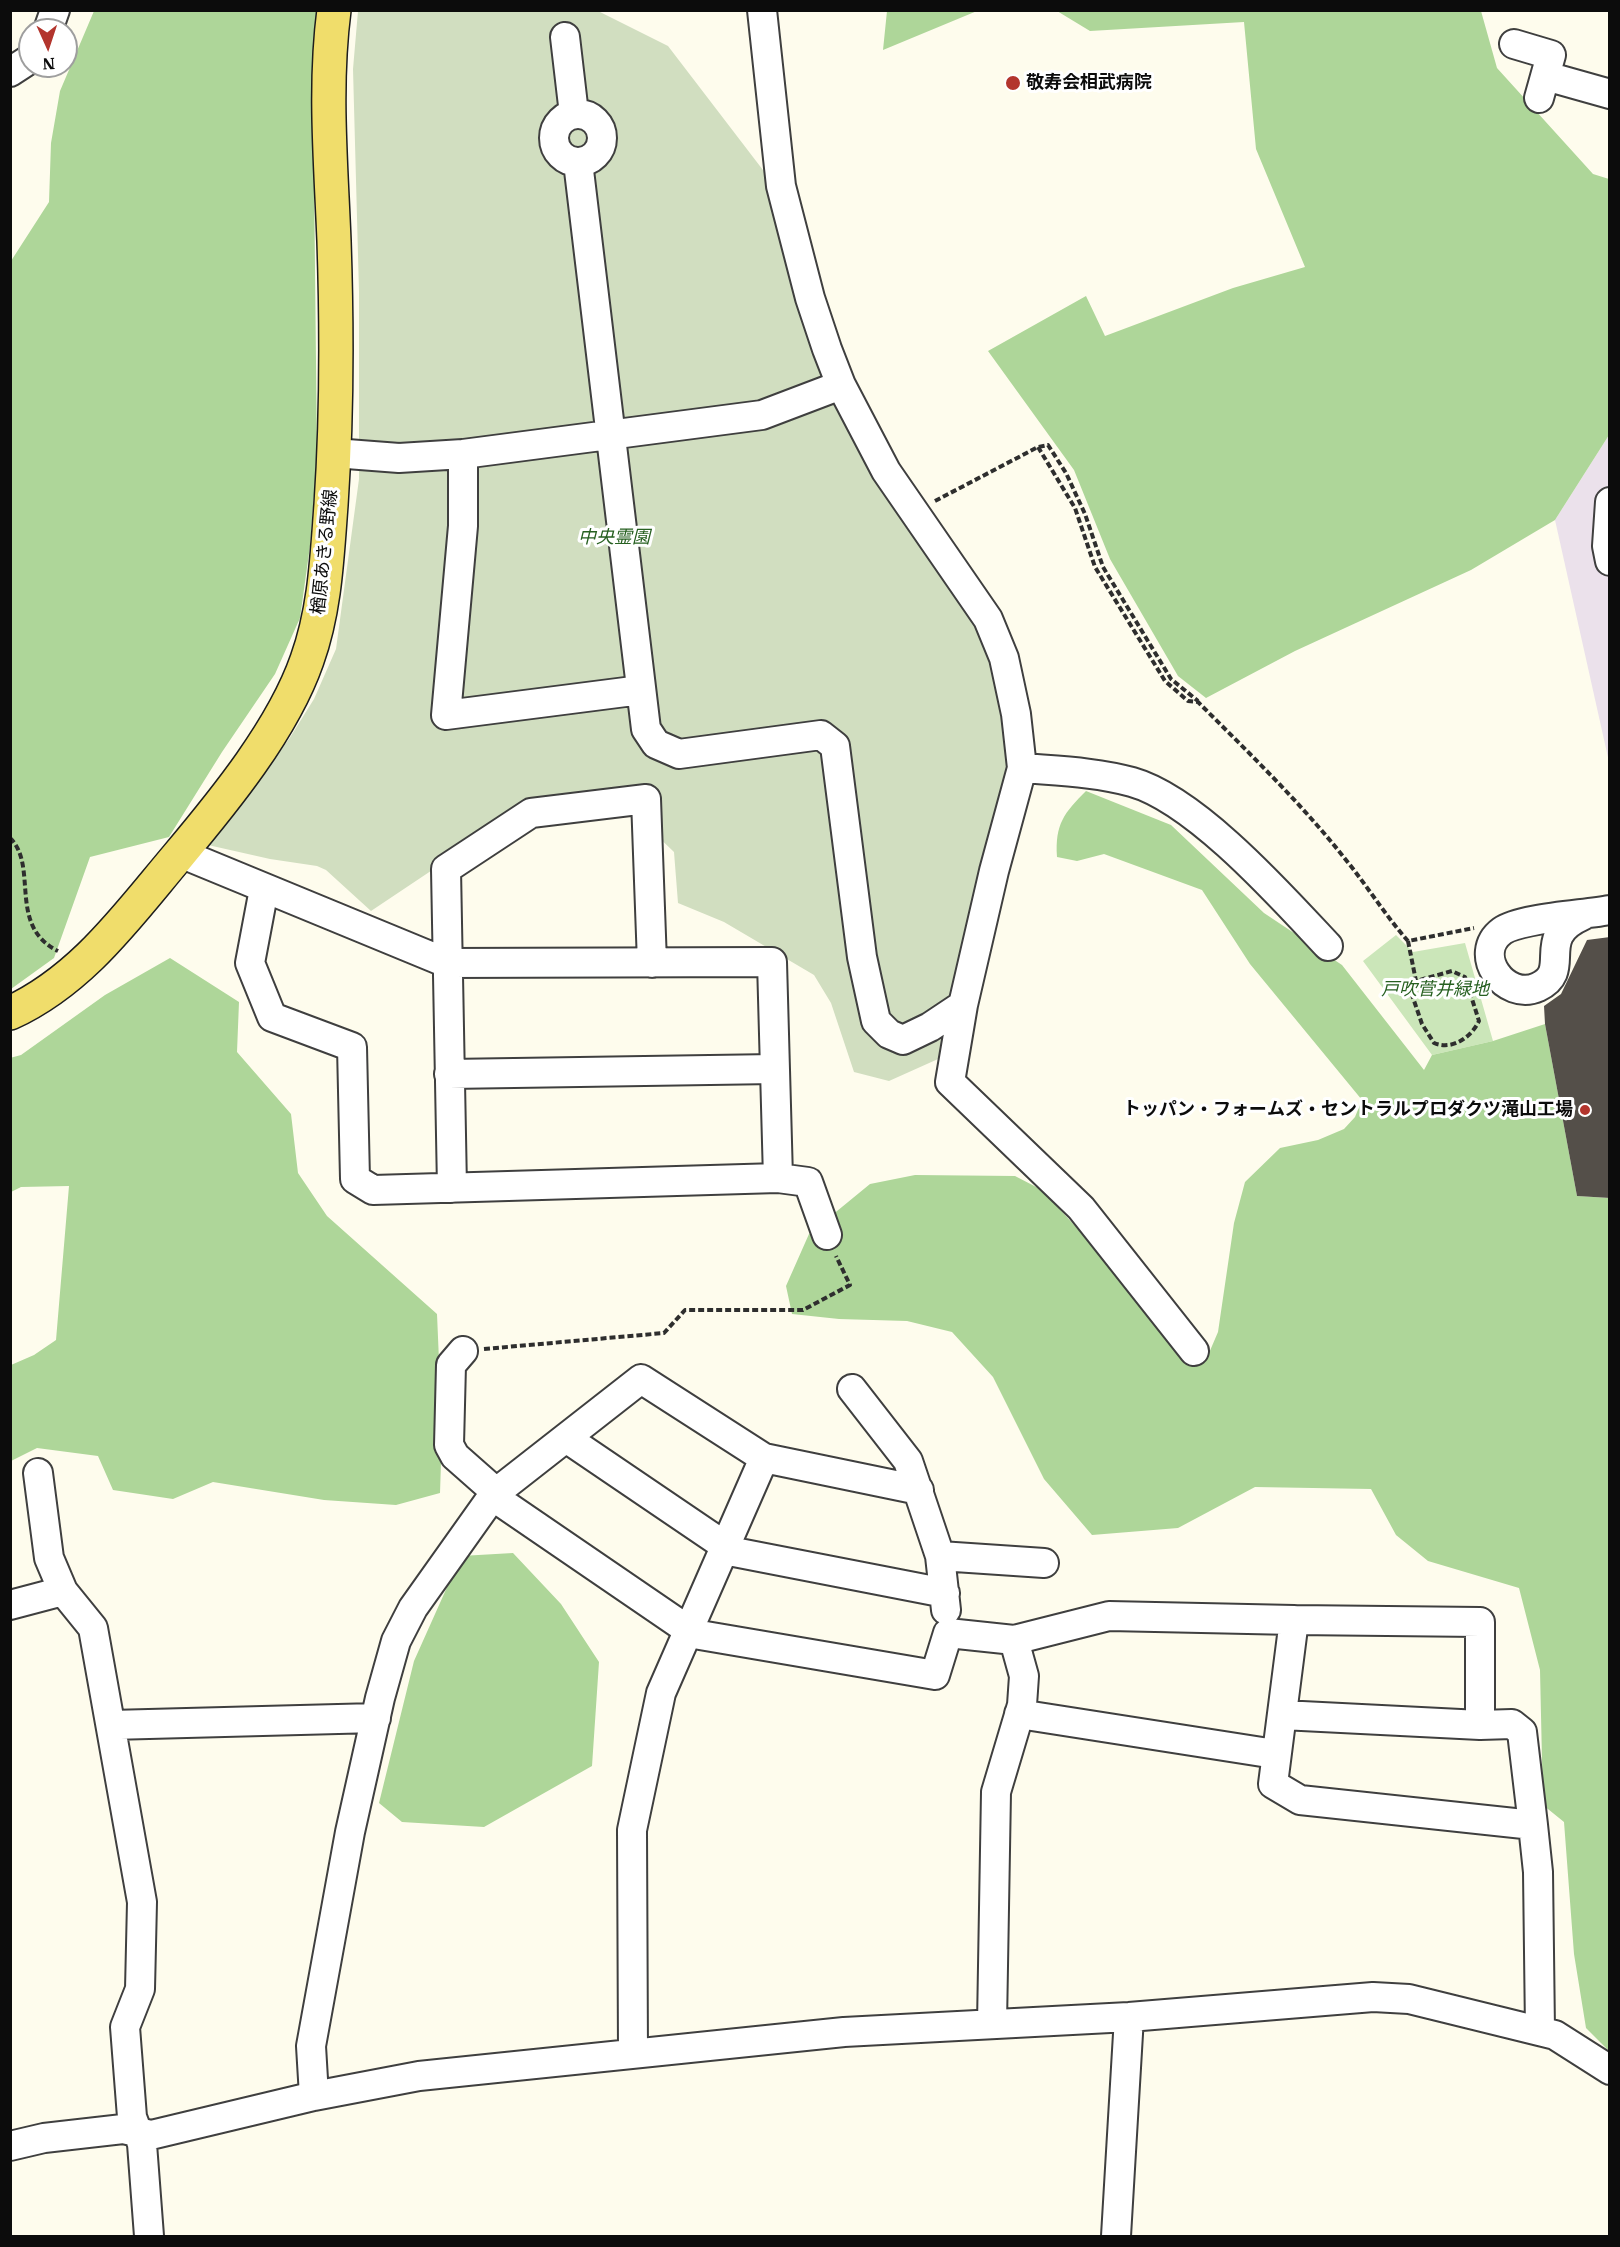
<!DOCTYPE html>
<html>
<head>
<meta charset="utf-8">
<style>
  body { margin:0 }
  #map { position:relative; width:1620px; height:2247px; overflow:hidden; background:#fefced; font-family:"IBM Plex Serif",serif }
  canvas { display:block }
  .frame { position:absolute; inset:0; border:12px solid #0c0c0c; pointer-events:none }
  .north { position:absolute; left:18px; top:18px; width:60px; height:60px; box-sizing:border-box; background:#fff; border:2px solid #9e9e9e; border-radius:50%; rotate:177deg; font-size:16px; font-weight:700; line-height:24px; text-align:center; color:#0c0c0c }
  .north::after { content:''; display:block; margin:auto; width:21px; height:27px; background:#b3352d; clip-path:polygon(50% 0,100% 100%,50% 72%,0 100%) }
</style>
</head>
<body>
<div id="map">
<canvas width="1620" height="2247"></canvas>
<div class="frame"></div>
<div class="north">N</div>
</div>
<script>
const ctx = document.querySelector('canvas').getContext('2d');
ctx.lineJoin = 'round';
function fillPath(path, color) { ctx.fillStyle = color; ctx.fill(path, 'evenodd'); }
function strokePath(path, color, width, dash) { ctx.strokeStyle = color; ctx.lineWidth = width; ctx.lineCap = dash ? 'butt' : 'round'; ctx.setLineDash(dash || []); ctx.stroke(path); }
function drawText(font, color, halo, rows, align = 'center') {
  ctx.font = font + ' "IBM Plex Serif","Noto Sans JP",serif'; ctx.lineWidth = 6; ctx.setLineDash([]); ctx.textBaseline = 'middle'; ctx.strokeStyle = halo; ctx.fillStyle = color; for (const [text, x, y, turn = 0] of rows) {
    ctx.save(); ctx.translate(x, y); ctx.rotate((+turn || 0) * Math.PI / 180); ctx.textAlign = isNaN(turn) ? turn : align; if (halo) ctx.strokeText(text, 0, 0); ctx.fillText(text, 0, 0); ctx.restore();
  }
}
fillPath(new Path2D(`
  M 1609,435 L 1609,762 L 1555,520 Z`), '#ebe1eb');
fillPath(new Path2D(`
  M 1396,935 L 1413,952 L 1465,943 L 1493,1041 L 1432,1055 L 1363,961 Z`), '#cbe6b9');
fillPath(new Path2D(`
  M 94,11 L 320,11 L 313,79 L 317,456 L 310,546 L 300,618 L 275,674 L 222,752 L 169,837 L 90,857 L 54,958 L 11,989 L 11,261 L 49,202 L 51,143 L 60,91 Z
  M 887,11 L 887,10 L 977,11 L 883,50 Z
  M 1057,11 L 1481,11 L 1497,68 L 1593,174 L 1609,179 L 1609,435 L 1555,520 L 1471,570 L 1295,651 L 1206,698 L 1178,676 L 1110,559 L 1074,470 L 988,351 L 1086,296 L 1105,336 L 1233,288 L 1305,267 L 1256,149 L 1244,22 L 1090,31 Z
  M 1086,791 L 1171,825 L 1264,913 L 1342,965 L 1424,1070 L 1432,1055 L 1493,1041 L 1545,1024 L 1577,1196 L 1609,1198 L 1609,2051 L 1586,2028 L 1574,1954 L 1564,1822 L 1543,1805 L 1540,1670 L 1519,1588 L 1428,1561 L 1396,1535 L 1371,1489 L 1255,1487 L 1178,1528 L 1092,1535 L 1044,1479 L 993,1377 L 952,1332 L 907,1321 L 839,1319 L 792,1314 L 786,1286 L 809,1234 L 870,1184 L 915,1175 L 1015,1176 L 1042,1190 L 1120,1275 L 1182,1360 L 1206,1360 L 1218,1332 L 1234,1223 L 1245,1182 L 1280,1148 L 1318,1140 L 1344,1129 L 1355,1117 L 1362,1100 L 1250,964 L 1202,890 L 1104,854 L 1077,861 L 1057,857 C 1055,824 1064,813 1086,791 Z
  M 170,958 L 239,1002 L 237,1052 L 291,1114 L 298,1173 L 327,1216 L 437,1314 L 442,1431 L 440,1493 L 396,1505 L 324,1500 L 213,1482 L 173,1499 L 113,1490 L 98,1456 L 37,1448 L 11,1461 L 11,1365 L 34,1355 L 56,1340 L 69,1186 L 21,1187 L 11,1192 L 10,1058 L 21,1055 L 105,995 Z
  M 513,1553 L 561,1604 L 599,1662 L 592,1766 L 484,1827 L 402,1822 L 379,1803 L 414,1661 L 461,1556 Z`), '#aed699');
fillPath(new Path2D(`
  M 358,11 L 598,11 L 668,46 L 766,174 L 781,247 L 825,378 L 979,621 L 996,664 L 1009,761 L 947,1055 L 889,1081 L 854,1072 L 831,1003 L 814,975 L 724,922 L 678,903 L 674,852 L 650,829 L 651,796 L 528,806 L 371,911 L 326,870 L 317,866 L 270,859 L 208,845 L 289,739 L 314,699 L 336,649 L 359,479 L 359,292 L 353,69 Z`), '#d1dec0');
fillPath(new Path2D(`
  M 1610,937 L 1610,1198 L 1577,1196 L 1545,1024 L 1544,1006 L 1561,994 L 1587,940 Z`), '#544f49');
const minor = new Path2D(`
  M 762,10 L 781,186 L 810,298 L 827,349 L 841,385 L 886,471 L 988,619 L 1004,658 L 1016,714 L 1022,768 L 994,871 L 963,1005 L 950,1082 L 1081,1208 L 1194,1351
  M 48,30 L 55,10
  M 565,37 L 574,114
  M 1514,44 L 1551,55 L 1539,98
  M 10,72 L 30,59
  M 1546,76 L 1610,94
  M554 138a24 24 0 1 1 48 0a24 24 0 1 1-48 0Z
  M 578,162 L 646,729 L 656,744 L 679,754 L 821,735 L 835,746 L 862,957 L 876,1021 L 889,1034 L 903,1040 L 930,1027 L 963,1005
  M 334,453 L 399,458 L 463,454 L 762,415 L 841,385
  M 463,454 L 463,526 L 446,715 L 641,690
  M 1610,502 L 1607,546 L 1610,561
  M 1022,768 C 1058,771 1096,772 1132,782 C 1196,800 1282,897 1328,946
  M 180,853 L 447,963 L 772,962 L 778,1178 L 373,1190 L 355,1179 L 352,1047 L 272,1017 L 250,963 L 264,889
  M 1582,916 C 1533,938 1574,970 1538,987 C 1505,1002 1471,954 1502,931 C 1520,918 1584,915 1610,910
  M 449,1074 L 775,1069
  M 778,1178 L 808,1182 L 827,1235
  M 452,1188 L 446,869 L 531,813 L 646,799 L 652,963
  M 463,1351 L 451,1365 L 449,1445 L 455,1456 L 489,1486 L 498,1500 L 694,1634 L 935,1675 L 948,1633 L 1014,1640 L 1109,1616 L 1294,1620 L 1273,1784 L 1300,1800 L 1533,1825 L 1538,1872 L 1540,2031
  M 852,1389 L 908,1461 L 940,1556 L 946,1610
  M 566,1438 L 734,1552 L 945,1593
  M 764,1458 L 919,1490
  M 38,1473 L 49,1558 L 63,1591 L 93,1628 L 142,1902 L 140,1989 L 125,2027 L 132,2117 L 142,2144 L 149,2236
  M 940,1556 L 1044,1563
  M 10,1605 L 63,1591
  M 1019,1714 L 1275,1754
  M 1282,1715 L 1480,1725 L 1480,1622 L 1294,1620
  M 111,1725 L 376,1718
  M 1480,1725 L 1512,1724 L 1522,1732 L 1533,1825
  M 992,2024 L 996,1792 L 1022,1705 L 1024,1676 L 1014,1640
  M 314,2096 L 311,2046 L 350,1832 L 380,1698 L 396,1641 L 413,1608 L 494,1494 L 641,1379 L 764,1458 L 661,1693 L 632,1830 L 633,2053
  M 10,2146 L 44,2138 L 123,2129 L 151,2135 L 314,2096 L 419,2076 L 844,2032 L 1129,2017 L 1373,1997 L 1409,1999 L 1555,2035 L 1610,2070
  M 1116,2236 L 1129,2017`);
const major = new Path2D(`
  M 10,1013 C 82,980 128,915 177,857 C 224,801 283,729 307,660 C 325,610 327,558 331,505 C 337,417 337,329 334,241 C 331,164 324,87 334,10`);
strokePath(minor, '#3f3f3f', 32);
strokePath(major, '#1d1d1d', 36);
strokePath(new Path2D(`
  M 1038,447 L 1075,508 L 1095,567 L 1165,681 L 1188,701 L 1198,702 C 1249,753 1302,804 1346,860 C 1368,887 1385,915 1408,941 L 1474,928
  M 935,501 L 1038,447 L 1048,445 L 1066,473 L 1085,514 L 1103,567 L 1171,679 L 1198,701
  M 10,838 C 39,866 7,926 58,951
  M 1408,941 L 1416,981 L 1452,971 L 1465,977 L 1479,1021 C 1472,1036 1453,1051 1434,1043 L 1422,1024 L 1410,989 L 1416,981
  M 484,1349 L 664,1333 L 685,1310 L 803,1310 L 850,1285 L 836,1256`), '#2e2e2e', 4, [6, 3]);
strokePath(minor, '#fff', 28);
strokePath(major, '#f0dd6b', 33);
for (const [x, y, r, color] of [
  [1013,83,8,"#b3352d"],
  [1585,1110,6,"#b3352d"]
]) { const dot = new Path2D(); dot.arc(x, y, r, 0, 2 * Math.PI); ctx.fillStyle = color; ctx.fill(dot); strokePath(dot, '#fff', 2); }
drawText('bold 18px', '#0c0c0c', '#fff', [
  ["敬寿会相武病院",1026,83],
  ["トッパン・フォームズ・セントラルプロダクツ滝山工場",1573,1110,"right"]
], 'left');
drawText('italic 18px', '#276021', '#fff', [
  ["中央霊園",614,538],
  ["戸吹菅井緑地",1435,990]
]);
drawText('18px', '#0c0c0c', '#fff', [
  ["楢原あきる野線",325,552,-84]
]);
</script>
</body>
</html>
